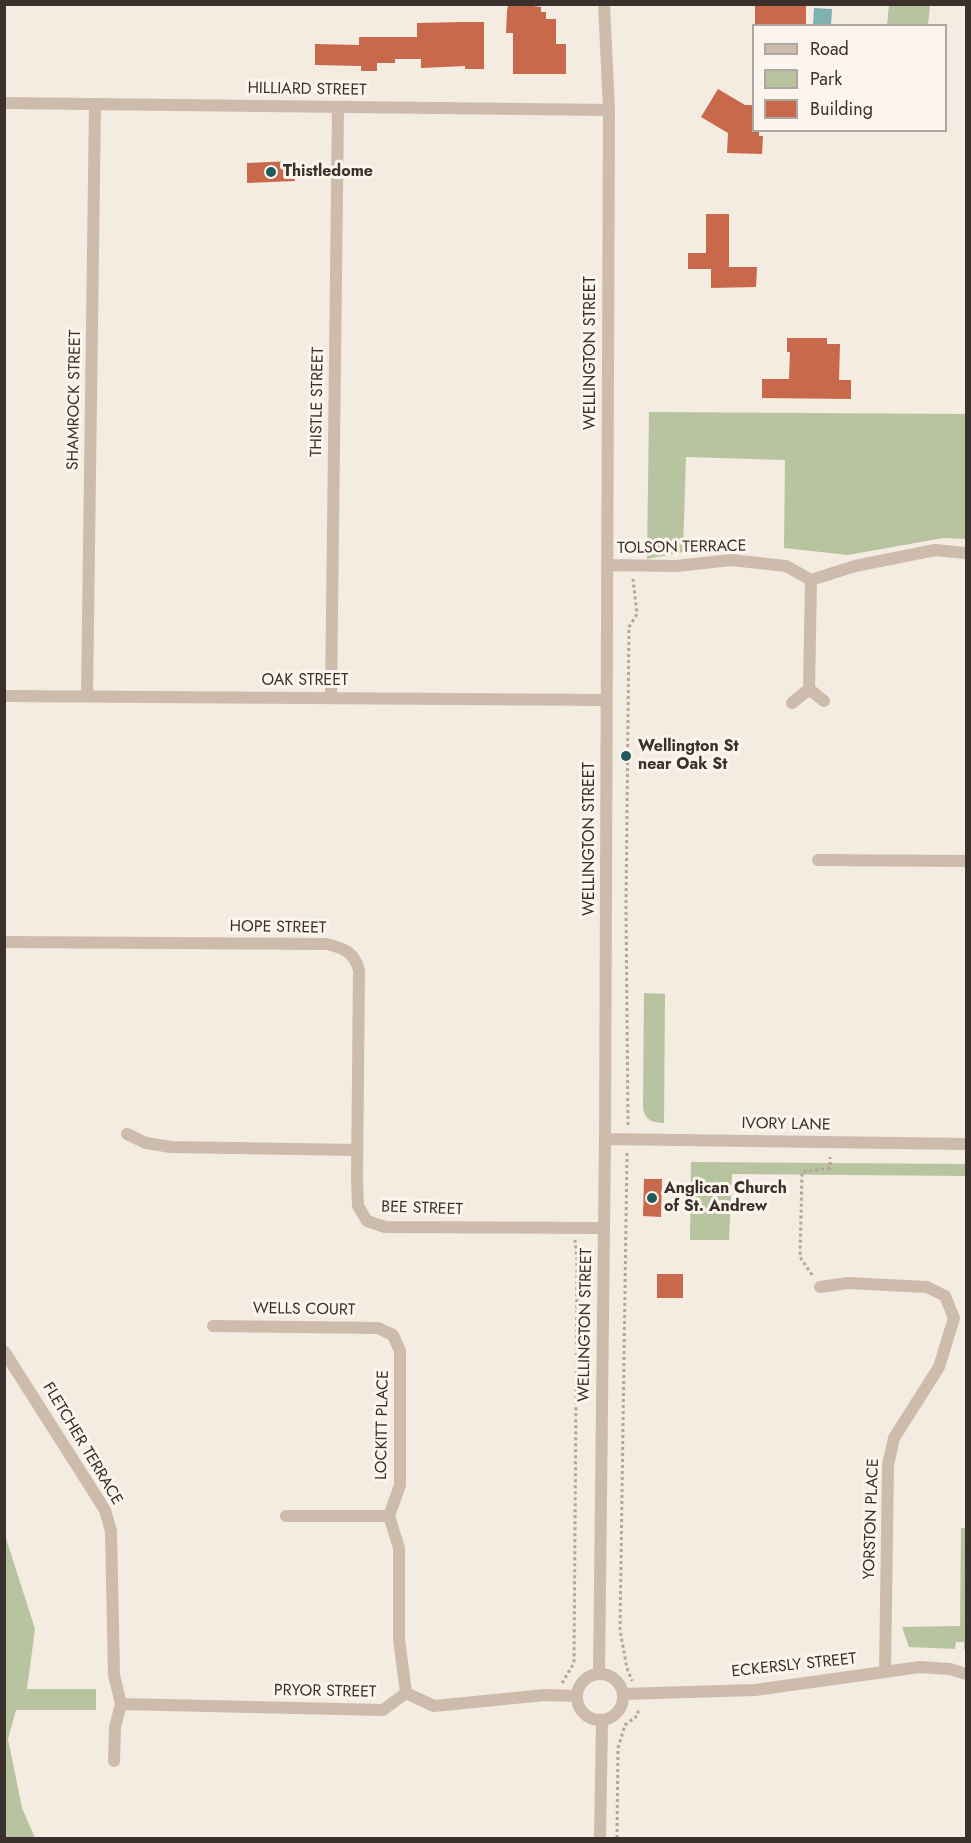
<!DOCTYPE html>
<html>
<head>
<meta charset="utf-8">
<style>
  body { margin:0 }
  #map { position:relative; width:971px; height:1843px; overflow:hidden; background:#f4ebe1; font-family:Jost,sans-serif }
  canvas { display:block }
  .frame { position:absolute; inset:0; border:6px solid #3b302b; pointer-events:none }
  .legend { position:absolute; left:752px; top:24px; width:195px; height:108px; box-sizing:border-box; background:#fbf5ee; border:2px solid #aea6a0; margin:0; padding:8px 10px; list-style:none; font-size:18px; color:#3b302b }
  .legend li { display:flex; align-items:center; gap:12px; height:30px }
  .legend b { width:30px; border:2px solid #aea6a0 }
</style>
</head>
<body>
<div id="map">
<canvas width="971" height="1843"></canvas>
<div class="frame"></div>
<ul class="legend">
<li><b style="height:8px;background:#cdbbac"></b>Road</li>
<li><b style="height:16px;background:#b8c4a0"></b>Park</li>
<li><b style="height:16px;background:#c8694b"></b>Building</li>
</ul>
</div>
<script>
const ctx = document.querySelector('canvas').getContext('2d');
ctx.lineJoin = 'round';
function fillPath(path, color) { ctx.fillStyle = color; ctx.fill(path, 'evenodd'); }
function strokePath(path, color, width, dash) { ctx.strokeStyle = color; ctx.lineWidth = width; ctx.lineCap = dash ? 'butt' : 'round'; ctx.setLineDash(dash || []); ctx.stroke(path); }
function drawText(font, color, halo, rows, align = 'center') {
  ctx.font = font + ' Jost,sans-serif'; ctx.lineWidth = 6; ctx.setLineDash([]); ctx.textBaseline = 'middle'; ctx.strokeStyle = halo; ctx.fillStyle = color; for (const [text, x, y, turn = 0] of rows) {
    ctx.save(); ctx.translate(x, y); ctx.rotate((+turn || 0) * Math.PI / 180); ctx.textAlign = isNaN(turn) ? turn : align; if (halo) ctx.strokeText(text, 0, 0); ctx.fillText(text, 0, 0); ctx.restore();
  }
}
fillPath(new Path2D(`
  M 889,5 L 930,5 L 928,25 L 887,25 Z
  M 649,412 L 966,414 L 966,539 L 943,538 L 848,555 L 784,548 L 785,460 L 686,457 L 683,552 L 647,559 Z
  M 644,993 L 665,994 L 664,1123 C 652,1123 645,1120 643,1108 Z
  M 691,1162 L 966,1164 L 966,1176 L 732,1174 L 729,1240 L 690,1240 Z
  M 961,1528 L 966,1528 L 966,1649 L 964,1649 L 964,1642 L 956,1642 L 955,1649 L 909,1647 L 902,1627 L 960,1626 Z
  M 4,1532 L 35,1629 L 27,1689 L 96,1689 L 96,1710 L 16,1710 L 8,1739 L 22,1808 L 35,1838 L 5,1838 Z`), '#b8c4a0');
fillPath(new Path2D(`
  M 814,8 L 832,9 L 831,25 L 813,25 Z`), '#7fb0b2');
fillPath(new Path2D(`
  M 517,4 L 541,7 L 541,12 L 546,12 L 546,19 L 556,19 L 556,44 L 566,44 L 566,74 L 513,74 L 513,33 L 506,33 L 507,11 L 508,6 L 517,6 Z
  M 755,4 L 806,4 L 806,26 L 755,26 Z
  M 462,22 L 484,22 L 484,69 L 465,69 L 465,66 L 421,68 L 421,59 L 395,59 L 395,63 L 377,63 L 377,71 L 361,71 L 361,66 L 315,65 L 315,44 L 359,45 L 359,37 L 417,37 L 417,23 Z
  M 718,89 L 745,105 L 753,105 L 753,130 L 759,130 L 759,136 L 763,136 L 762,154 L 727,153 L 728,133 L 701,117 Z
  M 293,161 L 295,181 L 247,183 L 247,163 Z
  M 706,214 L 729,214 L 729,267 L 757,267 L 756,287 L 711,288 L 711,269 L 688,269 L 688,253 L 706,253 Z
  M 787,338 L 827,338 L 827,344 L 840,344 L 839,380 L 851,380 L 851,399 L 762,398 L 762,379 L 789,379 L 790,352 L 787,352 Z
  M 644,1179 L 662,1179 L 661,1217 L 643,1216 Z
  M 657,1274 L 683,1274 L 683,1298 L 657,1298 Z`), '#c8694b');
strokePath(new Path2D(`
  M 628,1125 L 626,906 L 629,627 L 637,614 L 633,579
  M 627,1153 L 620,1630 L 627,1668 L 632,1681
  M 812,1275 L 800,1257 L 802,1172 L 830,1168 L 830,1157
  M 562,1683 L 574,1663 L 577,1260 L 575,1240
  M 617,1838 L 618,1748 L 625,1725 L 638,1715 L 638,1708`), '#b9a596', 3, [3, 3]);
strokePath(new Path2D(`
  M 4,103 L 609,110
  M 607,565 L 676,566 L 731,560 L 786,566 L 811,580 L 855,566 L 935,550 L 966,553
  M 809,689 L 811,580
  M 4,696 L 606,700
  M 87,696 L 95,104
  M 331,698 L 338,107
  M 792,703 L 809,689 L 824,701
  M 818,860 L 966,861
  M 4,942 L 326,944 C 344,948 354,952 359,970 L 357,1179 L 358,1206 L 367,1221 L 385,1227 L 603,1228
  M 127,1134 L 146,1143 L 171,1147 L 357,1150
  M 605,1139 L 966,1144
  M 820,1287 L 848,1283 L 927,1287 L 945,1296 L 954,1318 L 939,1367 L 894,1438 L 888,1465 L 885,1672
  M 213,1326 L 378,1328 L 393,1335 L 400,1351 L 400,1485 L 389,1516 L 399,1548 L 399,1639 L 406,1693
  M 4,1351 L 105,1510 L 111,1531 L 114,1675 L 121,1704 L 115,1727 L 114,1761
  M 286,1516 L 389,1516
  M577 1697a23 23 0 1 1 46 0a23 23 0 1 1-46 0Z
  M 599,1674 L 605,1139 L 609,110 L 604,4
  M 623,1694 L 755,1690 L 920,1667 L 950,1669 L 966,1674
  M 121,1704 L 383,1710 L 406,1693 L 434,1706 L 545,1695 L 576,1696
  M 600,1838 L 602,1721`), '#cdbbac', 12);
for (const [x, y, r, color] of [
  [271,172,6,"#1f5a5e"],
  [626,756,6,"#1f5a5e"],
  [652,1198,6,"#1f5a5e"]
]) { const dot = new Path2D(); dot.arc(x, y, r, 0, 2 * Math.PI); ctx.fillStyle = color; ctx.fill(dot); strokePath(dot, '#fbf5ee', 2); }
drawText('16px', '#3b302b', '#fbf5ee', [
  ["HILLIARD STREET",307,90,1],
  ["WELLINGTON STREET",591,353,-90],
  ["SHAMROCK STREET",75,400,-89],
  ["THISTLE STREET",318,402,-89],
  ["TOLSON TERRACE",682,548,-1],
  ["OAK STREET",305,681],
  ["WELLINGTON STREET",590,839,-90],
  ["HOPE STREET",278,928,1],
  ["IVORY LANE",786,1125,1],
  ["BEE STREET",422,1209,2],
  ["WELLS COURT",304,1310,1],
  ["WELLINGTON STREET",586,1325,-89],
  ["LOCKITT PLACE",383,1425,-89],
  ["FLETCHER TERRACE",82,1444,59],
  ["YORSTON PLACE",872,1519,-88],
  ["ECKERSLY STREET",794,1666,-6],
  ["PRYOR STREET",325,1692,1]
]);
drawText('bold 16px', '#3b302b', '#fbf5ee', [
  ["Thistledome",283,172],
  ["Wellington St",638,747],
  ["near Oak St",638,765],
  ["Anglican Church",664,1189],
  ["of St. Andrew",664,1207]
], 'left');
</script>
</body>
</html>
